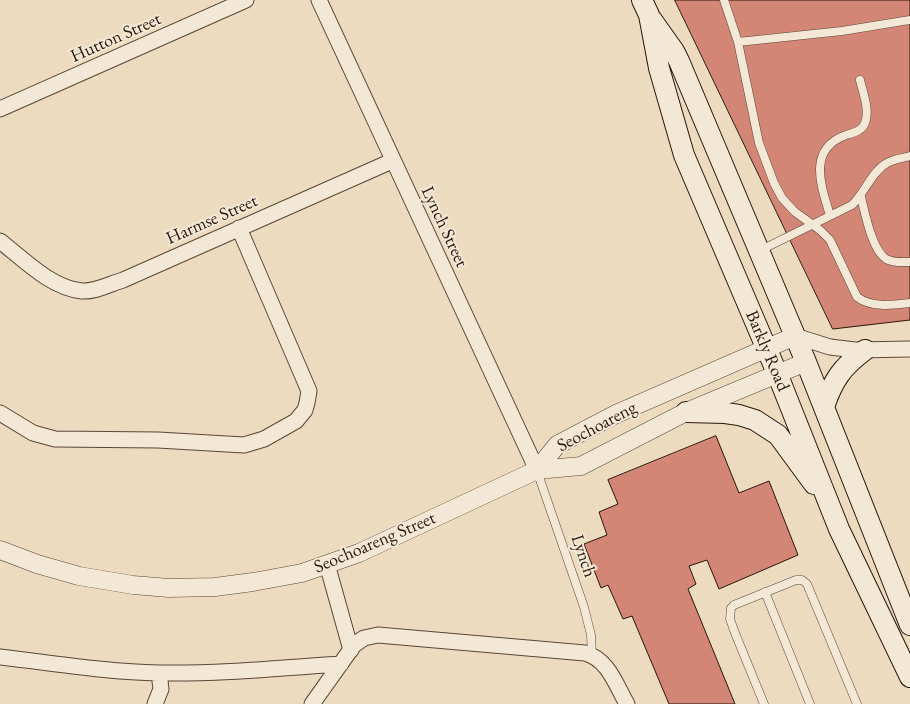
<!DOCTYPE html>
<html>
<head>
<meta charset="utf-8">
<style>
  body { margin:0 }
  canvas { display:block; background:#ecdbbf }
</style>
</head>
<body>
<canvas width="910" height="704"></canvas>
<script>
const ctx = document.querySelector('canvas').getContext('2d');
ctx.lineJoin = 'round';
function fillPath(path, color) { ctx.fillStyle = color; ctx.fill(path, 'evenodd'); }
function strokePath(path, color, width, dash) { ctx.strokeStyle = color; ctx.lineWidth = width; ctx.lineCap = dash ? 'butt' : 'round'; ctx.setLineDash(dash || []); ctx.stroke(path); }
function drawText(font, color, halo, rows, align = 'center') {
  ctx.font = font + ' "EB Garamond",serif'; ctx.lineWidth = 4; ctx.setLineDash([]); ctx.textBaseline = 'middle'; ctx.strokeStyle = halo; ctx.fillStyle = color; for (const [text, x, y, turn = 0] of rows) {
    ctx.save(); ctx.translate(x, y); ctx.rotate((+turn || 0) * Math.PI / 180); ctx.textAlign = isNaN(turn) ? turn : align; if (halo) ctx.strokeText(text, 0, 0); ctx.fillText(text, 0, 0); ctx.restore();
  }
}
const building = new Path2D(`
  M 675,0 L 910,0 L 910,320 L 833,329 Z
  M 716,436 L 739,493 L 769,481 L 798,555 L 719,589 L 707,560 L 689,566 L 696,584 L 688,589 L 735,704 L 669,704 L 632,616 L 623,619 L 608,585 L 601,588 L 584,544 L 607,535 L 599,512 L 618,504 L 608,480 Z`);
fillPath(building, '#d38676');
strokePath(building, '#2a150b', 1);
const service = new Path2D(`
  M 724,0 L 738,42 L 759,143 L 774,183 L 782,198 L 795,212 L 820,230 L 830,240 L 857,297 C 872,308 892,305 910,303
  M 738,42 L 842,31 L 910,20
  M 861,197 C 865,213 872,250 886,259 C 893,263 903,262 910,262
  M 830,215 C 821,186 807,149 846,135 C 853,133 862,131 865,123 C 870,110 863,93 860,80
  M 761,250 L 852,205 C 865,193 871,172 887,163 C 894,159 903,158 910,156
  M 537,471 L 584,607 L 591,635 L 592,655
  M 765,592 L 810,704
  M 764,704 L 735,633 L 730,619 L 731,608 L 734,605 L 796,580 L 802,580 L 807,584 L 857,704`);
const minor = new Path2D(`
  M 319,0 L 537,470
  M 0,109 L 246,0
  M 0,241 C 23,259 51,288 82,291 C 95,292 110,284 123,280 L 392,161
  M 795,336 L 830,347 L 855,350 L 910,349
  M 0,413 L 33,433 L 55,439 L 158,440 L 244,445 L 264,439 L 296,421 L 305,410 L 307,403 L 309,391 L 239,228
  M 327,564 L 351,650
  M 0,657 C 53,663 106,672 159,673 C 219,674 281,668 341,664
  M 155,704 L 161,689 L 159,673
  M 312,704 L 354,645 L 364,638 L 378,635 L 585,653 C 608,659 616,685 627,704`);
const tertiary = new Path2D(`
  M 537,470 L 557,445 L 616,414 L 795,336
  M 0,550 L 37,564 L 79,576 L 133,585 L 169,588 L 215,587 L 253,582 L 302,573 L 359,553 L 537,470 L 581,466 L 686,412 L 806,362`);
const secondary = new Path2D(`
  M 642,0 L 649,15 L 659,68 L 684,155 L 777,373 L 839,529 L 910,677
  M 652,20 L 674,51 L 679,61 L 806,362 L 910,625
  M 824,407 C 833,380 842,367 865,350
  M 686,412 L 725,413 L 739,415 L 755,420 L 778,435 L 814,484`);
strokePath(service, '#5a4638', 9);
strokePath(minor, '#5a4638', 17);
strokePath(tertiary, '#5a4638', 19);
strokePath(secondary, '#2a150b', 22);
strokePath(service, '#f3e8d5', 8);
strokePath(minor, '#f3e8d5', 15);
strokePath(tertiary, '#f3e8d5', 18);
strokePath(secondary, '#f3e8d5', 20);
drawText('18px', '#2a150b', '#f3e8d5', [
  ["Hutton Street",116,38,-24],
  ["Harmse Street",212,220,-24],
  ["Lynch Street",444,227,65],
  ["Barkly Road",767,351,67],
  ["Seochoareng",597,427,-28],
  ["Seochoareng Street",375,543,-23],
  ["Lynch",583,556,71]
]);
</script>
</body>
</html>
